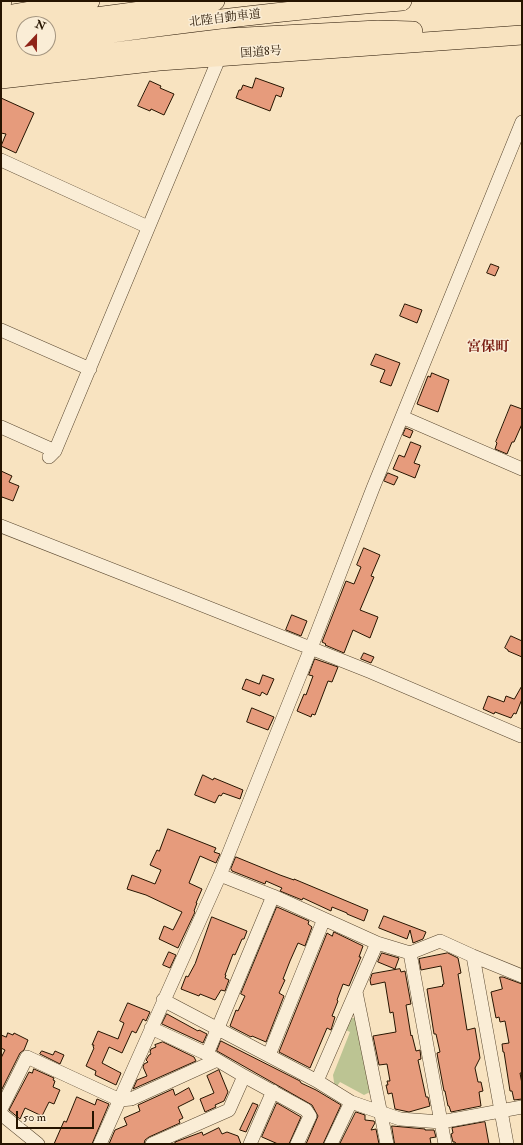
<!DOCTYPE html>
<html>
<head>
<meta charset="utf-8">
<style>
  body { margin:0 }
  #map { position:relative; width:523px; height:1145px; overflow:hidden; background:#f8e3c0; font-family:"IM FELL Double Pica",serif }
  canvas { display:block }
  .frame { position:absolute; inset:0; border:2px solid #261400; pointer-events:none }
  .north { position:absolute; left:16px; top:16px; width:40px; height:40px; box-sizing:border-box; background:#faedd6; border:1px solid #a59680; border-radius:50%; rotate:22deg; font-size:11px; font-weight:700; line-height:16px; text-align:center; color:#261400 }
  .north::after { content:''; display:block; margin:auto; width:14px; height:18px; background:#8f2418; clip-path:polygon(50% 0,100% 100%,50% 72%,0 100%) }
  .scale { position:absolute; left:16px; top:1111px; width:78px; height:18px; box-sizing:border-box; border:2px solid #261400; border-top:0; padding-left:5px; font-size:12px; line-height:14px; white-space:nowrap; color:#261400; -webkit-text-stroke:3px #faedd6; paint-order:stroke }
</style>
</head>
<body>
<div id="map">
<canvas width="523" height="1145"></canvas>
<div class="frame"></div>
<div class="north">N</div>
<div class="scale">50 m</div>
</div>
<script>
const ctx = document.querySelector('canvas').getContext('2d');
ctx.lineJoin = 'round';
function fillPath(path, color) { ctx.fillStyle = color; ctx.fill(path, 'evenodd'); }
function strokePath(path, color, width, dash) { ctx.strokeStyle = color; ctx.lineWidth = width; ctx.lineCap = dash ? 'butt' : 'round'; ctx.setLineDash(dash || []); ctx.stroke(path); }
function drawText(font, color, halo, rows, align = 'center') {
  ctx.font = font + ' "IM FELL Double Pica","Noto Serif JP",serif'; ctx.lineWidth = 3; ctx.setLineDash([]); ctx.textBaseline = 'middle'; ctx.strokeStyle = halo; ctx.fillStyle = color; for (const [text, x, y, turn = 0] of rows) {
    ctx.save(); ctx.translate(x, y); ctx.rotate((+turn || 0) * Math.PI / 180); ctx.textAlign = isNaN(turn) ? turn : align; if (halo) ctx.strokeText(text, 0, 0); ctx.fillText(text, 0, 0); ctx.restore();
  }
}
fillPath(new Path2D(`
  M 351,1018 L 355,1018 L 370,1092 L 364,1095 L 340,1082 L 335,1089 L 333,1075 L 350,1032 L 344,1029 Z`), '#bcc493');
const building = new Path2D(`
  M 256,78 L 284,88 L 281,97 L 276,95 L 270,111 L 236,98 L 239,90 L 241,90 L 243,85 L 252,88 Z
  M 150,81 L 161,86 L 160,88 L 174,94 L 164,115 L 151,109 L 150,111 L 138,106 Z
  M 1,98 L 34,113 L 16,153 L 1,146 L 6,134 L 1,133 Z
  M 491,264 L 499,267 L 495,276 L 487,273 Z
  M 405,304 L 422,310 L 417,323 L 400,316 Z
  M 376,354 L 400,363 L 391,386 L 380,382 L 385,370 L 371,365 Z
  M 432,373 L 449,380 L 438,412 L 417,404 L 428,376 L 430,377 Z
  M 511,405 L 522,409 L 522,424 L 514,442 L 512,442 L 507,454 L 495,449 L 497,443 L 496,442 Z
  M 406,428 L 413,431 L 410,438 L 403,435 Z
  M 411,442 L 421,446 L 414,463 L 420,465 L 415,478 L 393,469 L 399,455 L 404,457 Z
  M 1,471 L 12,476 L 9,482 L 19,486 L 13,501 L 2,497 L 1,500 Z
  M 388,473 L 398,477 L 394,485 L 384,481 Z
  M 364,548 L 380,555 L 371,576 L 374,577 L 360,610 L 378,617 L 370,638 L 353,630 L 344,653 L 325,645 L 326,644 L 322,642 L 346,581 L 354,584 L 361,567 L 357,565 Z
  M 292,615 L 307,621 L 301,636 L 286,630 Z
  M 511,636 L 522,641 L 522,657 L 508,651 L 508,650 L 505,648 Z
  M 364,653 L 374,657 L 371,663 L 361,659 Z
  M 315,659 L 338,667 L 332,682 L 328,681 L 315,715 L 312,714 L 311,717 L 297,711 L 304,694 L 306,695 L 313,676 L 309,675 Z
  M 263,675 L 274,679 L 267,695 L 262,692 L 260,696 L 242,689 L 246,679 L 259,684 Z
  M 522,686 L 522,699 L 516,714 L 514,713 L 511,718 L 495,712 L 494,714 L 483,709 L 488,696 L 504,702 L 506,696 L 514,699 Z
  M 252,708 L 274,717 L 268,730 L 247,722 Z
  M 203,775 L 213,780 L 214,778 L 243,790 L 240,799 L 223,793 L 221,796 L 219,795 L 215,803 L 195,795 Z
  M 168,829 L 216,848 L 214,852 L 220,854 L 216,863 L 200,856 L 189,883 L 202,889 L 196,903 L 197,903 L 194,911 L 195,912 L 178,948 L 159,939 L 164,926 L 173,930 L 182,912 L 146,895 L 127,889 L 132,875 L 155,884 L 161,870 L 150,865 L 157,850 L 159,851 Z
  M 236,857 L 280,875 L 294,880 L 294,879 L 368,910 L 364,921 L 347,914 L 347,913 L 332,907 L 331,911 L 303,898 L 302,900 L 280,891 L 282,888 L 266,881 L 265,884 L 232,871 L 231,869 Z
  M 277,907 L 309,921 L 308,924 L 312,927 L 305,946 L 298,943 L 290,961 L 283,979 L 285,980 L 279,993 L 284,996 L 266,1042 L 252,1036 L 251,1037 L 230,1026 L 236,1010 L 238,1011 L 245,996 L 241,994 Z
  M 384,916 L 426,932 L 423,939 L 413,943 L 410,930 L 407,939 L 379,928 Z
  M 212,917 L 247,931 L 244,939 L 242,939 L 235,955 L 233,954 L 225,975 L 226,975 L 225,978 L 229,980 L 225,991 L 221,990 L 215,1000 L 200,994 L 199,996 L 181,989 L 186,976 L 188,977 L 195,964 Z
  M 334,932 L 363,946 L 359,957 L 361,957 L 349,986 L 343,984 L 337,1000 L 338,1001 L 332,1016 L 335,1017 L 331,1030 L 327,1028 L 310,1068 L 279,1052 L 327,933 L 332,936 Z
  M 169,952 L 176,955 L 170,968 L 163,965 Z
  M 382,953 L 399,958 L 395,969 L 378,962 Z
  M 448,953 L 458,958 L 461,973 L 458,974 L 467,1030 L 475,1028 L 480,1058 L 475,1068 L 478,1082 L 481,1082 L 483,1091 L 479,1092 L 481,1106 L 451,1112 L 449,1106 L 448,1106 L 445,1091 L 444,1091 L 438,1059 L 437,1053 L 440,1052 L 436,1034 L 434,1034 L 427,989 L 443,986 L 442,985 L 444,984 L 441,966 L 421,970 L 419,959 Z
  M 400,969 L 401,972 L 405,971 L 411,1004 L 406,1005 L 411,1036 L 412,1035 L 416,1051 L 420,1050 L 421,1059 L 418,1060 L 426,1097 L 428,1097 L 430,1106 L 409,1112 L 395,1109 L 392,1093 L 388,1094 L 386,1085 L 388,1085 L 387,1081 L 390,1081 L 387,1064 L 379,1065 L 373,1036 L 396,1032 L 393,1012 L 390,1013 L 385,982 L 371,985 L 370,980 L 372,974 Z
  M 500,977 L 503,977 L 522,984 L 522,1073 L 520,1073 L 522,1084 L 522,1099 L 514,1100 L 512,1091 L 510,1091 L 504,1052 L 503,1052 L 502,1044 L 509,1043 L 505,1021 L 500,1022 L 499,1017 L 496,1018 L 491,992 L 502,989 Z
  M 128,1003 L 150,1012 L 146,1021 L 143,1019 L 136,1033 L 132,1031 L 122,1053 L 109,1047 L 102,1063 L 121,1073 L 116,1085 L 95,1075 L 96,1071 L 86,1066 L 94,1048 L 93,1047 L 94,1045 L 92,1045 L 98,1031 L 118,1039 L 124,1023 L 120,1021 Z
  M 167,1014 L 198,1031 L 199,1030 L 207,1034 L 203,1043 L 162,1024 Z
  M 8,1033 L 13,1035 L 14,1033 L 28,1040 L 24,1050 L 20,1053 L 1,1091 L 1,1058 L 5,1050 L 1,1048 L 1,1035 L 6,1037 Z
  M 221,1041 L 300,1081 L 301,1083 L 316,1090 L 341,1105 L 323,1144 L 306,1144 L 318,1116 L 312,1105 L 217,1051 Z
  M 163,1042 L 194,1057 L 196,1061 L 133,1089 L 137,1080 L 147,1076 L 143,1067 L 144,1064 L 148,1062 L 146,1060 L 149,1055 L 151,1054 L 150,1052 L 151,1049 L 156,1047 L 155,1045 Z
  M 42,1051 L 53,1055 L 55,1051 L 64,1055 L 60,1064 L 40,1054 Z
  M 34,1069 L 54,1078 L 53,1080 L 55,1081 L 53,1087 L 60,1090 L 59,1092 L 54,1104 L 49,1102 L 42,1116 L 25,1108 L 20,1119 L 9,1110 L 29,1072 L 32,1073 Z
  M 219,1070 L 228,1092 L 224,1101 L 215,1105 L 216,1107 L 205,1112 L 200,1099 L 214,1093 L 207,1076 Z
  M 189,1088 L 194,1099 L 178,1107 L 183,1118 L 179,1120 L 180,1123 L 149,1137 L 145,1140 L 144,1144 L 109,1144 L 115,1130 L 127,1125 L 124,1118 L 140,1111 L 138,1105 L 173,1089 L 175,1095 Z
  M 77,1097 L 95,1105 L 97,1099 L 109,1104 L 92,1144 L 54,1144 L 64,1121 L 66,1122 Z
  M 253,1103 L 258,1105 L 246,1132 L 240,1130 Z
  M 277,1103 L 301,1117 L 289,1144 L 278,1144 L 262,1137 Z
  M 356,1112 L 365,1115 L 365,1120 L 374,1121 L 375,1123 L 371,1130 L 376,1129 L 379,1144 L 340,1144 Z
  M 485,1122 L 489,1144 L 456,1144 L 455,1142 L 453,1142 L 451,1134 L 453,1133 L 452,1128 Z
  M 392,1126 L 425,1129 L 425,1130 L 434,1130 L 436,1137 L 430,1138 L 431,1144 L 395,1144 Z
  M 219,1128 L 222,1134 L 227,1132 L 238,1136 L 241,1144 L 175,1144 L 175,1142 L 202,1132 L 203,1135 Z`);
fillPath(building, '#e69b7c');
strokePath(building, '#261400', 1);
const minor = new Path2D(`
  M 1,160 L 148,227
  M 1,330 L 90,369
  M 402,417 L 522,469
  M 1,427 L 55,451
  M 49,457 L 55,451 L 220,56
  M 1,526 L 169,592 L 371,672 L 521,736
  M 220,875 L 273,896 L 377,943 L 410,953 L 440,941 L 473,956 L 522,976
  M 410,953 L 445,1144
  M 473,956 L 507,1144
  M 356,992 L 387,1144
  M 163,1000 L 317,1081 L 351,1102 L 400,1119 L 441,1122 L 522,1107
  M 151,1028 L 207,1054 L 244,1076 L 306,1110 L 310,1116 L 297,1144
  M 207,1054 L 273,896
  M 269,1055 L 324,919
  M 317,1081 L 377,943
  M 1,1109 L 27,1057 L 120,1100 L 131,1099 L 217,1060
  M 1,1114 L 38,1144
  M 100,1144 L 220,875 L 311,648 L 373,488 L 522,122
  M 152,1144 L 229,1110 L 244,1076
  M 250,1144 L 273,1091
  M 331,1144 L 351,1102`);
const highway = new Path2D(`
  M 1,1 L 2,1
  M 1,16 L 90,1
  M 43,24 L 215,1
  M 1,30 L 24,27
  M 48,42 C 165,25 284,10 402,1
  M 1,49 L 24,45
  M 1,66 L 227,38 L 378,30 L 413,31
  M 1,79 L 159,61 L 522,35`);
strokePath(minor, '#5a4830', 14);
strokePath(highway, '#261400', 20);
strokePath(minor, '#faedd6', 13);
strokePath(highway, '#f8e3c0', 19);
drawText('12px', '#261400', '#faedd6', [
  ["北陸自動車道",225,19,-7],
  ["国道8号",261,53,-4]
]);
drawText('bold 14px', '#7a1f14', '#faedd6', [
  ["宮保町",488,348]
]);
</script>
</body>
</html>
